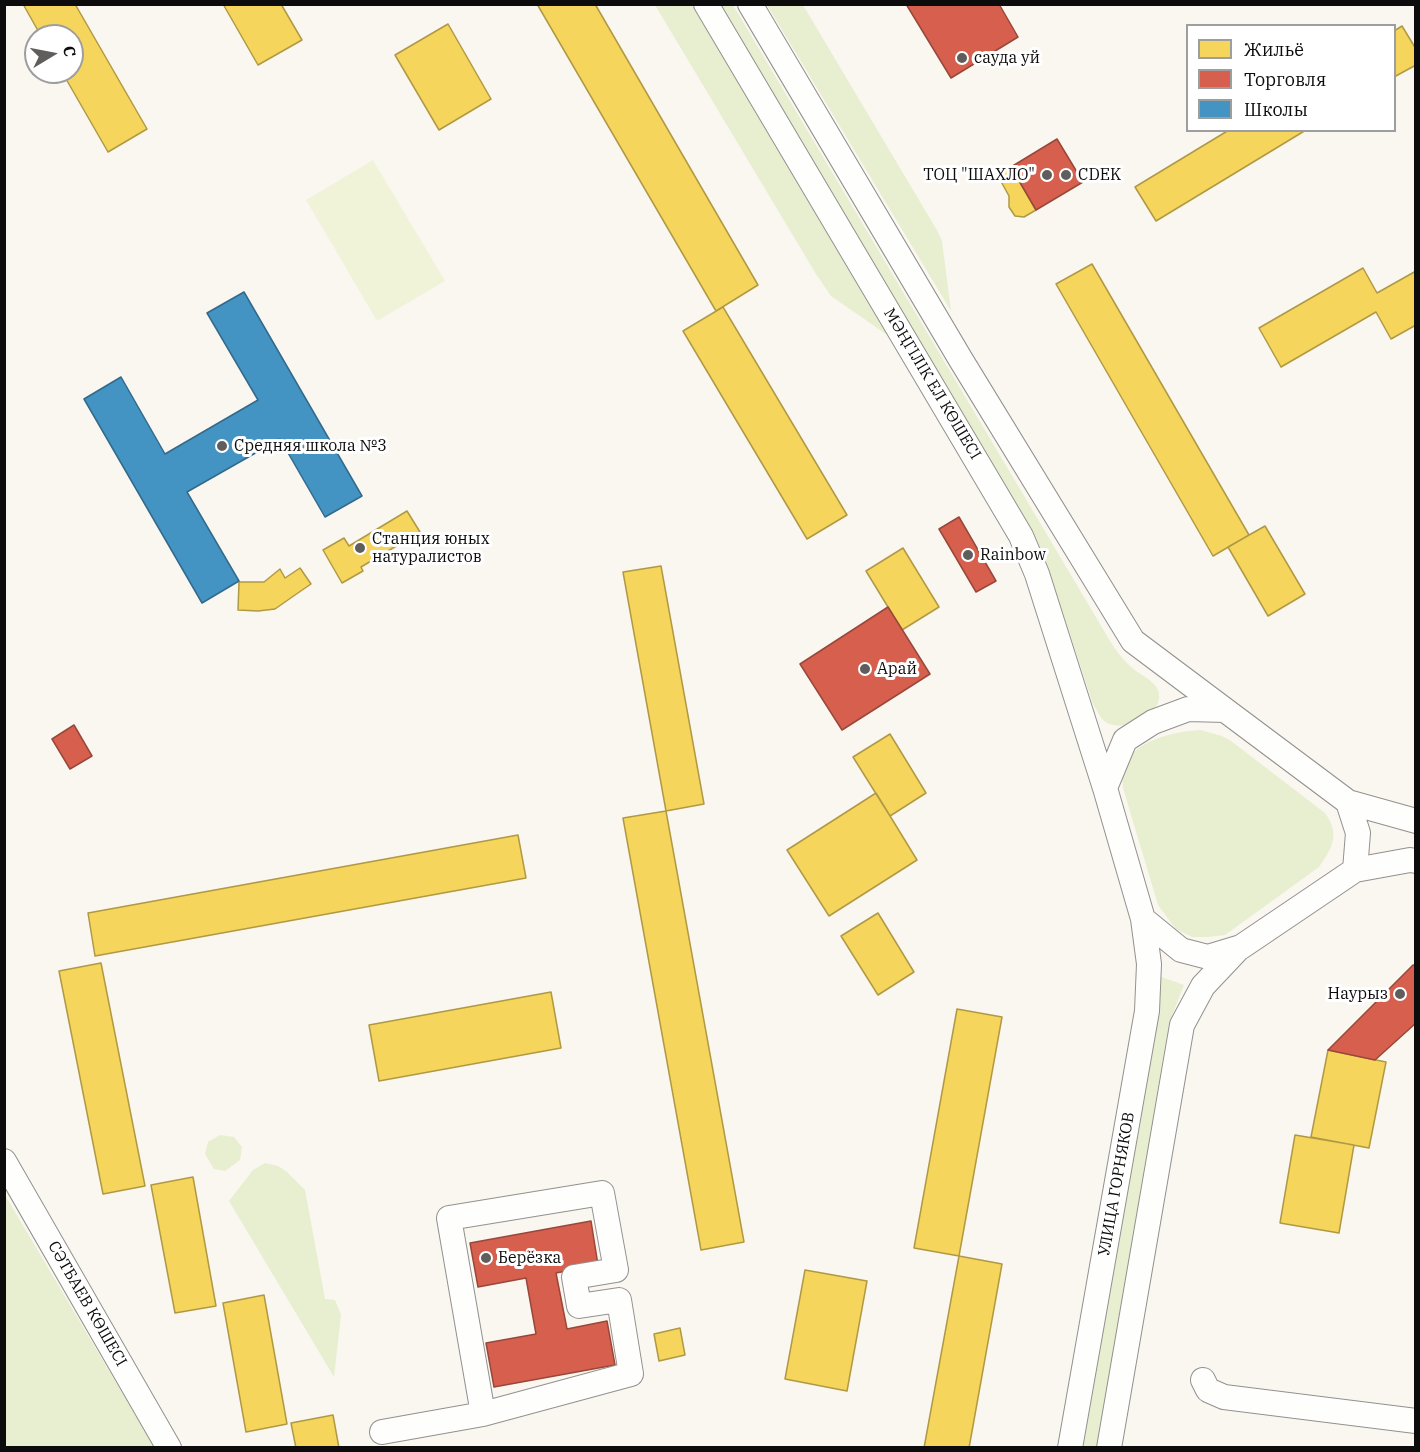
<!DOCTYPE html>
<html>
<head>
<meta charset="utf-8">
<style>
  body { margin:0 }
  #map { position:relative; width:1420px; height:1452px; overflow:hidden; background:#faf6f0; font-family:"IBM Plex Serif",serif }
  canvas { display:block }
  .frame { position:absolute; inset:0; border:6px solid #0c0c0c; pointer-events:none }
  .legend { position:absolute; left:1186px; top:24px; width:210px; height:108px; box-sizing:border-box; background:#fff; border:2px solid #9e9e9e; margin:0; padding:8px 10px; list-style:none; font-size:18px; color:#0c0c0c }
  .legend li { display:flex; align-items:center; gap:12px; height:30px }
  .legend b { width:30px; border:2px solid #9e9e9e }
  .north { position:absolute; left:24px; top:24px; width:60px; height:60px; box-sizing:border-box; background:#fff; border:2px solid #9e9e9e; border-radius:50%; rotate:80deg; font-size:16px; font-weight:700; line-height:24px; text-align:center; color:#0c0c0c }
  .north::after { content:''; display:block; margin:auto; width:21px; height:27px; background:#5f5e5c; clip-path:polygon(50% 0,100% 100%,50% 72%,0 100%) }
</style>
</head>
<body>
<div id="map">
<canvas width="1420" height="1452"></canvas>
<div class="frame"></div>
<ul class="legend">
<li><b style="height:16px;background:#f6d55c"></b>Жильё</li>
<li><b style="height:16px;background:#d6604d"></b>Торговля</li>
<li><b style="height:16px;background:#4393c3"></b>Школы</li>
</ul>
<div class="north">С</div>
</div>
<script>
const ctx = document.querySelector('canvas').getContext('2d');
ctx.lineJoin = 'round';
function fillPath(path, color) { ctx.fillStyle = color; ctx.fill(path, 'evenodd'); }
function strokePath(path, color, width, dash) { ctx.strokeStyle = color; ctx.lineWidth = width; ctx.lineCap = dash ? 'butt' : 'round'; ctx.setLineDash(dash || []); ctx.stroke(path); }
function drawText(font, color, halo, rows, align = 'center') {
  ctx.font = font + ' "IBM Plex Serif",serif'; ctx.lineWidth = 6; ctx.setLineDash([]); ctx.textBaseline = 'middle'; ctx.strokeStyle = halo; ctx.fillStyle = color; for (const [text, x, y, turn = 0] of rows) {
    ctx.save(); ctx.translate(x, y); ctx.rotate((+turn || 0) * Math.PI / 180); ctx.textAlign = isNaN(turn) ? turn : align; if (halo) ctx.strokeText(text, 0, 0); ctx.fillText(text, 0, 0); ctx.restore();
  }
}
fillPath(new Path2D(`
  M 655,5 L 692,5 L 893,339 L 831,296 L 816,274 Z
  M 718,5 L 733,5 L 1110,641 C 1116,650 1122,659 1130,666 C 1138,674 1154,680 1158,690 C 1167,715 1120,736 1103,720 C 1099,716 1096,708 1093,704 L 1050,574 L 1034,539 Z
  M 767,5 L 803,5 L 938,232 L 942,241 L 951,311 Z
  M 1200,730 L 1222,736 L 1231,741 L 1325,813 C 1340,834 1333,847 1319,867 L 1225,935 L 1208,937 L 1192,937 L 1176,929 L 1158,905 L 1123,788 C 1123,783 1121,775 1123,769 C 1132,740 1174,732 1200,730 Z
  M 1156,975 L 1184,985 L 1169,1023 L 1097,1447 L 1083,1448 L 1158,1011 Z
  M 220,1135 L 234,1137 L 242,1147 L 240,1160 L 225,1171 L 214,1169 L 205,1154 L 208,1142 Z
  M 265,1163 L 278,1166 L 287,1172 L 305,1190 L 325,1299 L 335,1300 L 341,1315 L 334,1377 L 229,1201 L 253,1170 Z
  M 4,1195 L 5,1195 L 154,1447 L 5,1447 Z`), '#e8efd0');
fillPath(new Path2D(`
  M 373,160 L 445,281 L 377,321 L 306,200 Z`), '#f1f3d9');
const homes = new Path2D(`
  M 23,4 L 75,4 L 147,129 L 108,152 L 62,72 L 72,72 L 72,36 L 41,36 Z
  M 223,4 L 281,4 L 302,40 L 258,65 Z
  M 537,4 L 595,4 L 758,285 L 716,311 Z
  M 448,24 L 491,99 L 439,130 L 395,55 Z
  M 1402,26 L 1416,49 L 1416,65 L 1394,77 L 1394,31 Z
  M 1229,130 L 1306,130 L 1156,221 L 1135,187 Z
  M 1011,167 L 1036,210 L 1024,217 L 1015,216 L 1009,207 L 1009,196 L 998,176 Z
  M 1092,264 L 1249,535 L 1213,556 L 1056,284 Z
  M 1363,268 L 1377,293 L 1416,271 L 1416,325 L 1391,339 L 1376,312 L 1281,367 L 1259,328 Z
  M 723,307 L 847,515 L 807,539 L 683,331 Z
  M 407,511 L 420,532 L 361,567 L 363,571 L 342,583 L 323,550 L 344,538 L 349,546 Z
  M 1265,526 L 1305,594 L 1268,616 L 1228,547 Z
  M 903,548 L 939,607 L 902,630 L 866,571 Z
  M 661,566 L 704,804 L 666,811 L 623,572 Z
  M 300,568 L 311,584 L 295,595 L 275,609 L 258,611 L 238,610 L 239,582 L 264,582 L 280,569 L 285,578 Z
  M 890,734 L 926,793 L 890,816 L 853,757 Z
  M 876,793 L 917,860 L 829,916 L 787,850 Z
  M 666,811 L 744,1242 L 701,1250 L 623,818 Z
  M 518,835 L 526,878 L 95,956 L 88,913 Z
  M 878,913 L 914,972 L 878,995 L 841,936 Z
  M 101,963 L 145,1186 L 103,1194 L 59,971 Z
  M 551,992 L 561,1048 L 379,1081 L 369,1025 Z
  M 957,1009 L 1002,1017 L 959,1256 L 914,1248 Z
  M 1328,1050 L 1386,1062 L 1369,1148 L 1311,1137 Z
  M 1295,1135 L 1354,1145 L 1339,1233 L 1280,1223 Z
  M 193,1177 L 216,1306 L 175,1313 L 151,1185 Z
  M 959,1256 L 1002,1264 L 969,1448 L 924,1448 Z
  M 805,1270 L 867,1281 L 847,1391 L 785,1379 Z
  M 264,1295 L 287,1424 L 246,1432 L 223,1303 Z
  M 680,1328 L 685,1355 L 659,1361 L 654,1334 Z
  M 333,1415 L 339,1448 L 296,1448 L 291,1423 Z`);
fillPath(homes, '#f6d55c');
strokePath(homes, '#b09944', 1.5);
const shops = new Path2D(`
  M 906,4 L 999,4 L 1018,37 L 951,78 Z
  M 1057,139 L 1083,182 L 1036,210 L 1011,167 Z
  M 959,517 L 996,581 L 976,592 L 939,529 Z
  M 888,607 L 930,674 L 842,730 L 800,664 Z
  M 74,725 L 92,756 L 70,769 L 52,739 Z
  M 1413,965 L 1416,965 L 1416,1023 L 1375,1060 L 1328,1050 Z
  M 591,1221 L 598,1265 L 556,1273 L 567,1329 L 607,1321 L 615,1365 L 494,1387 L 486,1343 L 536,1334 L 526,1278 L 478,1287 L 470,1243 Z`);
fillPath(shops, '#d6604d');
strokePath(shops, '#99473a', 1.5);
const schools = new Path2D(`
  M 244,292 L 362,496 L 325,517 L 280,439 L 187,492 L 239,581 L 202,603 L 84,399 L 121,377 L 165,454 L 258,400 L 207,313 Z`);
fillPath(schools, '#4393c3');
strokePath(schools, '#326a8c', 1.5);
const minor = new Path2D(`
  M 706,4 L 1021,536 L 1037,574 L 1105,788
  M 750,4 L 961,360 L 1133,641 L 1225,710
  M 1348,802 L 1358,833 L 1355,870 L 1241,947 L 1208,957 L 1181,950 L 1143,919 L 1105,788 L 1125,740 L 1153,722 L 1188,709 L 1225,710 L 1348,802 L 1416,821
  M 1355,870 L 1410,860 L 1416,861
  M 4,1161 L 169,1448
  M 1203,1380 L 1208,1390 L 1224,1397 L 1416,1421
  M 382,1432 L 483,1414 L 449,1218 L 602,1193 L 616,1270 L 574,1277 L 579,1306 L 619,1300 L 631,1374 L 483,1414
  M 1070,1448 L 1147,1011 L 1149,964 L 1143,919
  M 1109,1448 L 1182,1025 L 1203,986 L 1237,950`);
strokePath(minor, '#93918f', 26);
strokePath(minor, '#fefefd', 24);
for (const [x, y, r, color] of [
  [962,58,6,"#5f5e5c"],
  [1047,175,6,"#5f5e5c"],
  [1066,175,6,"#5f5e5c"],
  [222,446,6,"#5f5e5c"],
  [360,548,6,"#5f5e5c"],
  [968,555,6,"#5f5e5c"],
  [865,669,6,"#5f5e5c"],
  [1400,994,6,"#5f5e5c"],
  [486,1258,6,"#5f5e5c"]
]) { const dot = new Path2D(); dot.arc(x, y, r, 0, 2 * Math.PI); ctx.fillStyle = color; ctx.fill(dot); strokePath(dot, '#fff', 2); }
drawText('16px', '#0c0c0c', '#fff', [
  ["сауда уй",974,58],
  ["ТОЦ \"ШАХЛО\"",1035,175,"right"],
  ["CDEK",1078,175],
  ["Средняя школа №3",234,446],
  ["Станция юных",372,539],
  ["натуралистов",372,557],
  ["Rainbow",980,555],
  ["Арай",877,669],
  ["Наурыз",1388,994,"right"],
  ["Берёзка",498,1258]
], 'left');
drawText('16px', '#0c0c0c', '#fff', [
  ["МӘҢГІЛІК ЕЛ КӨШЕСІ",932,384,59],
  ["УЛИЦА ГОРНЯКОВ",1117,1184,-80],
  ["СӘТБАЕВ КӨШЕСІ",87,1304,60]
]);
</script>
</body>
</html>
